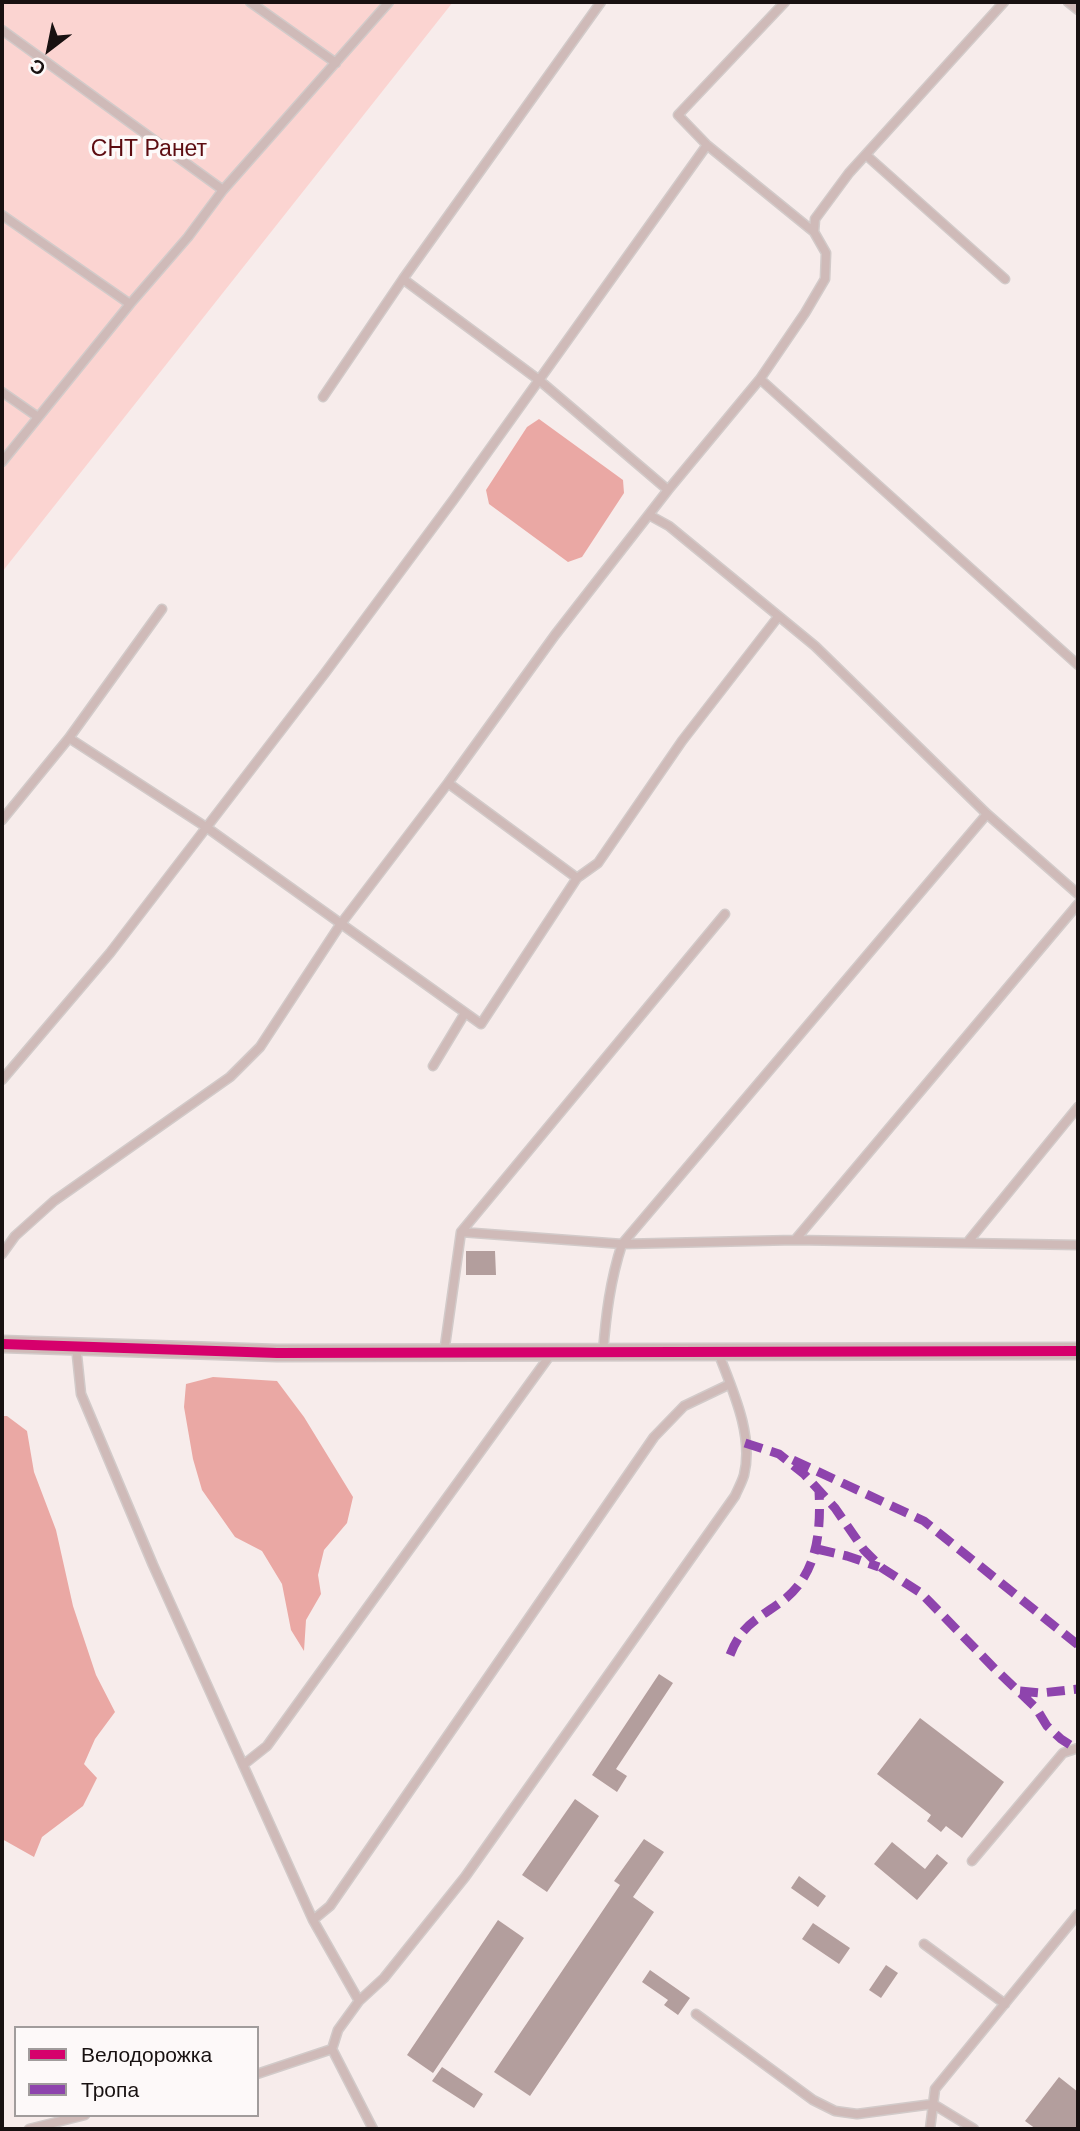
<!DOCTYPE html>
<html>
<head>
<meta charset="utf-8">
<style>
  body { margin:0 }
  #map { position:relative; width:1080px; height:2131px; overflow:hidden; background:#f7eceb; font-family:Helvetica,sans-serif }
  canvas { display:block }
  .frame { position:absolute; inset:0; border:4px solid #181111; pointer-events:none }
  .legend { position:absolute; left:14px; top:2026px; width:245px; height:91px; box-sizing:border-box; background:#fdf9f9; border:2px solid #a19c9c; margin:0; padding:9px 12px; list-style:none; font-size:21px; color:#181111 }
  .legend li { display:flex; align-items:center; gap:14px; height:35px }
  .legend b { width:35px; border:2px solid #a19c9c }
  .north { position:absolute; left:14px; top:14px; width:70px; height:70px; -webkit-text-stroke:5px #fdf9f9; paint-order:stroke; rotate:212deg; font-size:19px; font-weight:700; line-height:28px; text-align:center; color:#181111 }
  .north::after { content:''; display:block; margin:auto; width:24px; height:32px; background:#181111; clip-path:polygon(50% 0,100% 100%,50% 72%,0 100%) }
</style>
</head>
<body>
<div id="map">
<canvas width="1080" height="2131"></canvas>
<div class="frame"></div>
<ul class="legend">
<li><b style="height:9px;background:#d6006c"></b>Велодорожка</li>
<li><b style="height:9px;background:#8e44ad"></b>Тропа</li>
</ul>
<div class="north">С</div>
</div>
<script>
const ctx = document.querySelector('canvas').getContext('2d');
ctx.lineJoin = 'round';
function fillPath(path, color) { ctx.fillStyle = color; ctx.fill(path, 'evenodd'); }
function strokePath(path, color, width, dash) { ctx.strokeStyle = color; ctx.lineWidth = width; ctx.lineCap = dash ? 'butt' : 'round'; ctx.setLineDash(dash || []); ctx.stroke(path); }
function drawText(font, color, halo, rows, align = 'center') {
  ctx.font = font + ' Helvetica,sans-serif'; ctx.lineWidth = 7; ctx.setLineDash([]); ctx.textBaseline = 'middle'; ctx.strokeStyle = halo; ctx.fillStyle = color; for (const [text, x, y, turn = 0] of rows) {
    ctx.save(); ctx.translate(x, y); ctx.rotate((+turn || 0) * Math.PI / 180); ctx.textAlign = isNaN(turn) ? turn : align; if (halo) ctx.strokeText(text, 0, 0); ctx.fillText(text, 0, 0); ctx.restore();
  }
}
fillPath(new Path2D(`
  M 2,2 L 453,2 L 2,572 Z`), '#fbd4d1');
fillPath(new Path2D(`
  M 539,419 L 623,480 L 624,493 L 582,557 L 568,562 L 489,504 L 486,490 L 527,427 Z
  M 213,1377 L 277,1381 L 304,1417 L 353,1497 L 347,1523 L 324,1550 L 318,1575 L 321,1594 L 306,1620 L 304,1651 L 291,1630 L 282,1584 L 262,1551 L 235,1537 L 202,1490 L 193,1459 L 184,1407 L 186,1384 Z
  M 2,1416 L 7,1416 L 27,1431 L 34,1472 L 56,1530 L 73,1606 L 96,1675 L 115,1712 L 95,1739 L 84,1764 L 97,1778 L 83,1806 L 42,1837 L 34,1857 L 2,1839 Z`), '#eaa8a4');
fillPath(new Path2D(`
  M 466,1251 L 495,1251 L 496,1275 L 466,1275 Z
  M 659,1674 L 673,1683 L 616,1769 L 627,1776 L 617,1792 L 592,1775 Z
  M 920,1718 L 1004,1782 L 962,1838 L 946,1826 L 941,1832 L 927,1821 L 931,1815 L 877,1774 Z
  M 575,1799 L 599,1816 L 547,1892 L 522,1875 Z
  M 644,1839 L 664,1852 L 633,1897 L 654,1912 L 530,2096 L 494,2072 L 620,1885 L 614,1881 Z
  M 892,1842 L 925,1869 L 937,1854 L 948,1863 L 917,1900 L 874,1864 Z
  M 799,1876 L 826,1896 L 818,1907 L 791,1888 Z
  M 498,1920 L 524,1938 L 433,2073 L 407,2055 Z
  M 813,1923 L 850,1948 L 839,1964 L 802,1939 Z
  M 886,1965 L 898,1973 L 881,1998 L 869,1990 Z
  M 650,1970 L 690,1998 L 678,2015 L 664,2005 L 668,2000 L 642,1982 Z
  M 442,2067 L 483,2094 L 474,2108 L 432,2081 Z
  M 1059,2077 L 1078,2092 L 1078,2129 L 1036,2129 L 1025,2121 Z`), '#b39e9d');
const lane = new Path2D(`
  M 250,2 L 336,63
  M 785,2 L 678,115 L 707,145 L 814,232
  M 1068,2 L 1078,10
  M 2,30 L 223,190
  M 866,155 L 1005,279
  M 2,215 L 130,304
  M 403,279 L 539,380 L 668,490
  M 760,379 L 1078,665
  M 2,392 L 38,417
  M 323,397 L 403,279 L 601,2
  M 2,462 L 130,304 L 188,237 L 223,190 L 389,2
  M 649,515 L 669,526 L 815,646 L 987,814 L 1078,894
  M 69,738 L 206,827 L 481,1024 L 577,878 L 598,863 L 682,741 L 778,617
  M 448,783 L 577,878
  M 2,820 L 69,738 L 162,609
  M 433,1066 L 465,1013
  M 2,1080 L 110,953 L 325,673 L 454,499 L 707,145
  M 461,1232 L 622,1244 L 795,1240 L 1078,1245
  M 795,1240 L 1078,904
  M 967,1243 L 1078,1107
  M 2,1254 L 15,1236 L 54,1201 L 230,1077 L 260,1047 L 340,925 L 448,783 L 555,635 L 668,490 L 760,379 L 805,313 L 825,279 L 826,253 L 814,232 L 815,219 L 849,173 L 1004,2
  M 76,1346 L 81,1394 L 153,1565 L 313,1920 L 359,2001
  M 603,1352 C 606,1315 610,1281 622,1244 L 987,814
  M 444,1353 L 461,1232 L 725,914
  M 243,1765 L 267,1746 L 551,1354
  M 972,1861 L 1063,1753 L 1078,1748
  M 313,1920 L 330,1906 L 654,1437 L 684,1406 L 730,1384
  M 924,1944 L 1005,2004
  M 696,2014 L 813,2100 L 835,2111 L 857,2114 L 933,2104 L 974,2129
  M 257,2074 L 332,2049
  M 29,2129 L 85,2115
  M 373,2129 L 332,2049 L 338,2030 L 359,2001 L 384,1978 L 465,1877 L 735,1496 C 738,1489 742,1482 744,1475 C 754,1435 732,1389 718,1352
  M 930,2129 L 935,2089 L 1078,1914`);
const street = new Path2D(`
  M 2,1344 L 277,1353 L 1078,1351`);
strokePath(lane, '#d2cac9', 11);
strokePath(street, '#d2cac9', 19);
strokePath(lane, '#cfbab8', 8);
strokePath(street, '#cfbab8', 16);
strokePath(new Path2D(`
  M 745,1443 L 779,1454 L 804,1474 L 835,1508 L 864,1550 L 882,1568 L 921,1593 L 995,1669 L 1036,1708 L 1047,1726 L 1061,1739 L 1075,1748
  M 793,1460 L 924,1521 L 1078,1645
  M 817,1549 L 847,1556 L 879,1567
  M 730,1655 C 743,1622 759,1619 785,1599 C 818,1572 821,1530 819,1491
  M 1020,1691 L 1041,1693 L 1078,1689`), '#8e44ad', 9, [18, 9]);
strokePath(new Path2D(`
  M 2,1344 L 277,1353 L 1078,1351`), '#d6006c', 10);
drawText('23px', '#5d0c11', '#fdf9f9', [
  ["СНТ Ранет",149,150]
]);
</script>
</body>
</html>
